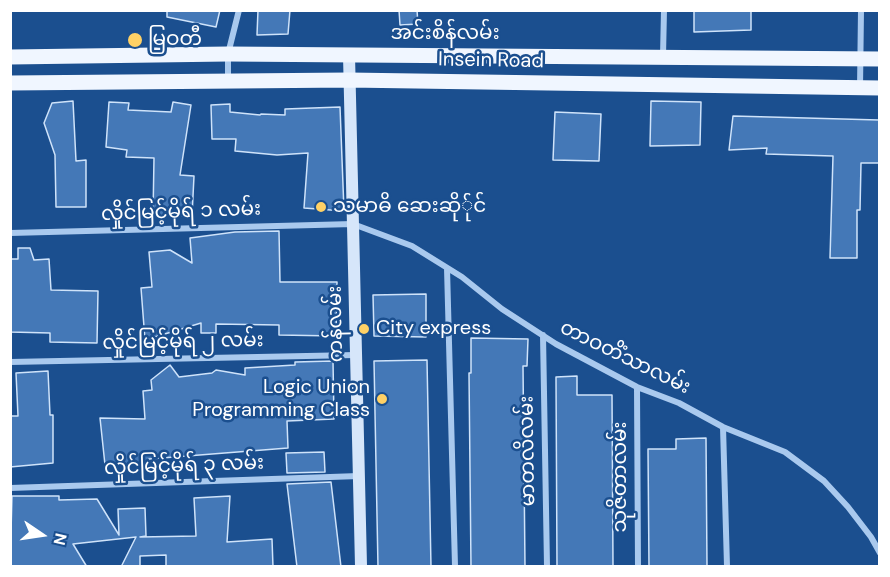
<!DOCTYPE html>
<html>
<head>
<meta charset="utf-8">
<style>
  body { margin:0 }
  #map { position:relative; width:890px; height:577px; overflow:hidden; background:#1b4f8f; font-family:"DM Sans",sans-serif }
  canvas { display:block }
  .frame { position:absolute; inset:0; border:12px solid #fff; pointer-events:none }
  .north { position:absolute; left:12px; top:505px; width:60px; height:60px; -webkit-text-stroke:4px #1b4f8f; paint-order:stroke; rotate:103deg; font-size:16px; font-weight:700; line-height:24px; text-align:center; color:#fff }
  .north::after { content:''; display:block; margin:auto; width:21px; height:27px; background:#fff; clip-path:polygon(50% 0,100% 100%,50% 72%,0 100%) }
</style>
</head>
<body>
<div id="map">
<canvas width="890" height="577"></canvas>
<div class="frame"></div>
<div class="north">N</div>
</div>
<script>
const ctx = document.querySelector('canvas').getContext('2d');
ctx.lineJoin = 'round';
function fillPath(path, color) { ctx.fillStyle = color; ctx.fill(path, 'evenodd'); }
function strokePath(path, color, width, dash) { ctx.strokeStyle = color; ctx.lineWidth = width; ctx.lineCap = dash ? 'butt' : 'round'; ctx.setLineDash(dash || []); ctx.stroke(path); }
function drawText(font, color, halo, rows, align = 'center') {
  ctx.font = font + ' "DM Sans","Noto Sans Myanmar",sans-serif'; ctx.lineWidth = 5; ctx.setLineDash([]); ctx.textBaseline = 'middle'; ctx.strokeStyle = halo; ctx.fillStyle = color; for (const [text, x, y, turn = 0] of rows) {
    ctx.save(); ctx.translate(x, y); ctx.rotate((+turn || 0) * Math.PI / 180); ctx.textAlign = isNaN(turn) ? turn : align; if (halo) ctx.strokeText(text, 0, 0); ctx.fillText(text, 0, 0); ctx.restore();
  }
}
const building = new Path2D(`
  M 167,10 L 220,10 L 216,27 L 167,17 Z
  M 258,10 L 290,10 L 288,34 L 257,35 Z
  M 399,10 L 417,10 L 418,24 L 400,25 Z
  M 694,10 L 751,10 L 751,30 L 694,32 Z
  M 73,101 L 76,161 L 86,160 L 86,207 L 56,207 L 55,155 L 44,123 L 52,103 Z
  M 651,101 L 701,102 L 700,145 L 650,146 Z
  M 109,102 L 129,103 L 128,110 L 171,112 L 173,102 L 191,105 L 180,175 L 194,176 L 192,216 L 153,215 L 154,158 L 126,157 L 127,150 L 106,147 Z
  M 230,104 L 230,112 L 260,115 L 261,114 L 285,115 L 285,109 L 340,107 L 344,211 L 304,208 L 308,153 L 277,155 L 235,151 L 236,139 L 212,139 L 211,105 Z
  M 555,112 L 601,114 L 599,161 L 553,160 Z
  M 733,116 L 879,120 L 879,163 L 861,163 L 860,210 L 857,210 L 857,258 L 830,258 L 833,156 L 766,154 L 767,148 L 729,150 Z
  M 279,231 L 280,282 L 337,282 L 336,336 L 279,335 L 279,325 L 216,324 L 216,333 L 201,333 L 201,323 L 145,340 L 141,288 L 152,287 L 149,252 L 170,250 L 192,263 L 190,238 L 235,232 Z
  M 18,248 L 30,248 L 34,260 L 49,259 L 51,290 L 98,291 L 97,343 L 50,342 L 50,333 L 10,332 L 10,259 L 18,259 Z
  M 426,294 L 426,337 L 374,336 L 373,295 Z
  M 471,338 L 528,339 L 527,366 L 523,366 L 525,567 L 471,567 L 469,373 L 471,373 Z
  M 427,360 L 431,567 L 378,567 L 374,361 Z
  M 333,361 L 334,419 L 287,421 L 288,448 L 149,459 L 149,464 L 105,465 L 100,418 L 145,419 L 143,391 L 152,390 L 151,380 L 170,365 L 179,377 L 212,373 L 216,370 L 245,375 L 245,368 L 295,365 L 295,362 Z
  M 48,371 L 50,415 L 53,415 L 53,463 L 10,467 L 10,416 L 18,416 L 16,373 Z
  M 577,376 L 577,395 L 612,395 L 613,567 L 557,567 L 556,377 Z
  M 706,438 L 707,567 L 649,567 L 648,449 L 676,449 L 676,439 Z
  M 324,452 L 325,472 L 287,473 L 286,453 Z
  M 331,482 L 341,567 L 297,567 L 287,484 Z
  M 12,496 L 59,496 L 59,500 L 97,499 L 119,535 L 118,509 L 145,508 L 146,536 L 140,537 L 196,536 L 194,498 L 230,496 L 227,542 L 272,539 L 273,567 L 166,567 L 166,555 L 140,556 L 140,567 L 121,567 L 136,537 L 73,544 L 87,567 L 10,567 Z`);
fillPath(building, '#4478b7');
strokePath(building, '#cfe3fa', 1.5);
strokePath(new Path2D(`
  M 663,56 L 664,10
  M 228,80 L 228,54 L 239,10
  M 860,88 L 861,10
  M 10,233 L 353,224 L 412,246 L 462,277 L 502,309 L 556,344 L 637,387 L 679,403 L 723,427 L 785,452 L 824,481 L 848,507 L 871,537 L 880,553
  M 447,268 L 455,566
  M 543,335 L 547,566
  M 10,362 L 356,355
  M 637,387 L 638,566
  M 723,427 L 727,566
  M 10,488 L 359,476`), '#a9c9ee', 6);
strokePath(new Path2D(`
  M 349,55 L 361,566`), '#d6e6fa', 12);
strokePath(new Path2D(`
  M 10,57 L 228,54 L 880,59
  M 10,83 L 349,80 L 880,88`), '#f0f6ff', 15);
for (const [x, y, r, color] of [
  [135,40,8,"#ffd166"],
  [321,207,6,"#ffd166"],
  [364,329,6,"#ffd166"],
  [382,399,6,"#ffd166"]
]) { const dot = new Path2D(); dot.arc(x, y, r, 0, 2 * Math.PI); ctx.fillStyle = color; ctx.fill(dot); strokePath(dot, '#1b4f8f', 2); }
drawText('20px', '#fff', '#1b4f8f', [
  ["အင်းစိန်လမ်း",445,34],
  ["Insein Road",491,61,1],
  ["လှိုင်မြင့်မိုရ် ၁ လမ်း",181,212,-2],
  ["ကန်လမ်း",336,324,-91],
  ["လှိုင်မြင့်မိုရ် ၂ လမ်း",183,342,-1],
  ["တာဝတိံသာလမ်း",625,358,26],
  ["မာတလိလမ်း",528,451,-91],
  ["လှိုင်မြင့်မိုရ် ၃ လမ်း",184,466,-2],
  ["သုဇိတာလမ်း",621,477,-90]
]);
drawText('20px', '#fff', '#1b4f8f', [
  ["မြဝတီ",148,40],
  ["သမာဓိ ဆေးဆို်ုင်",333,207],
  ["City express",376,329],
  ["Logic Union",370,388,"right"],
  ["Programming Class",370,411,"right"]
], 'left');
</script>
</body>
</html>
